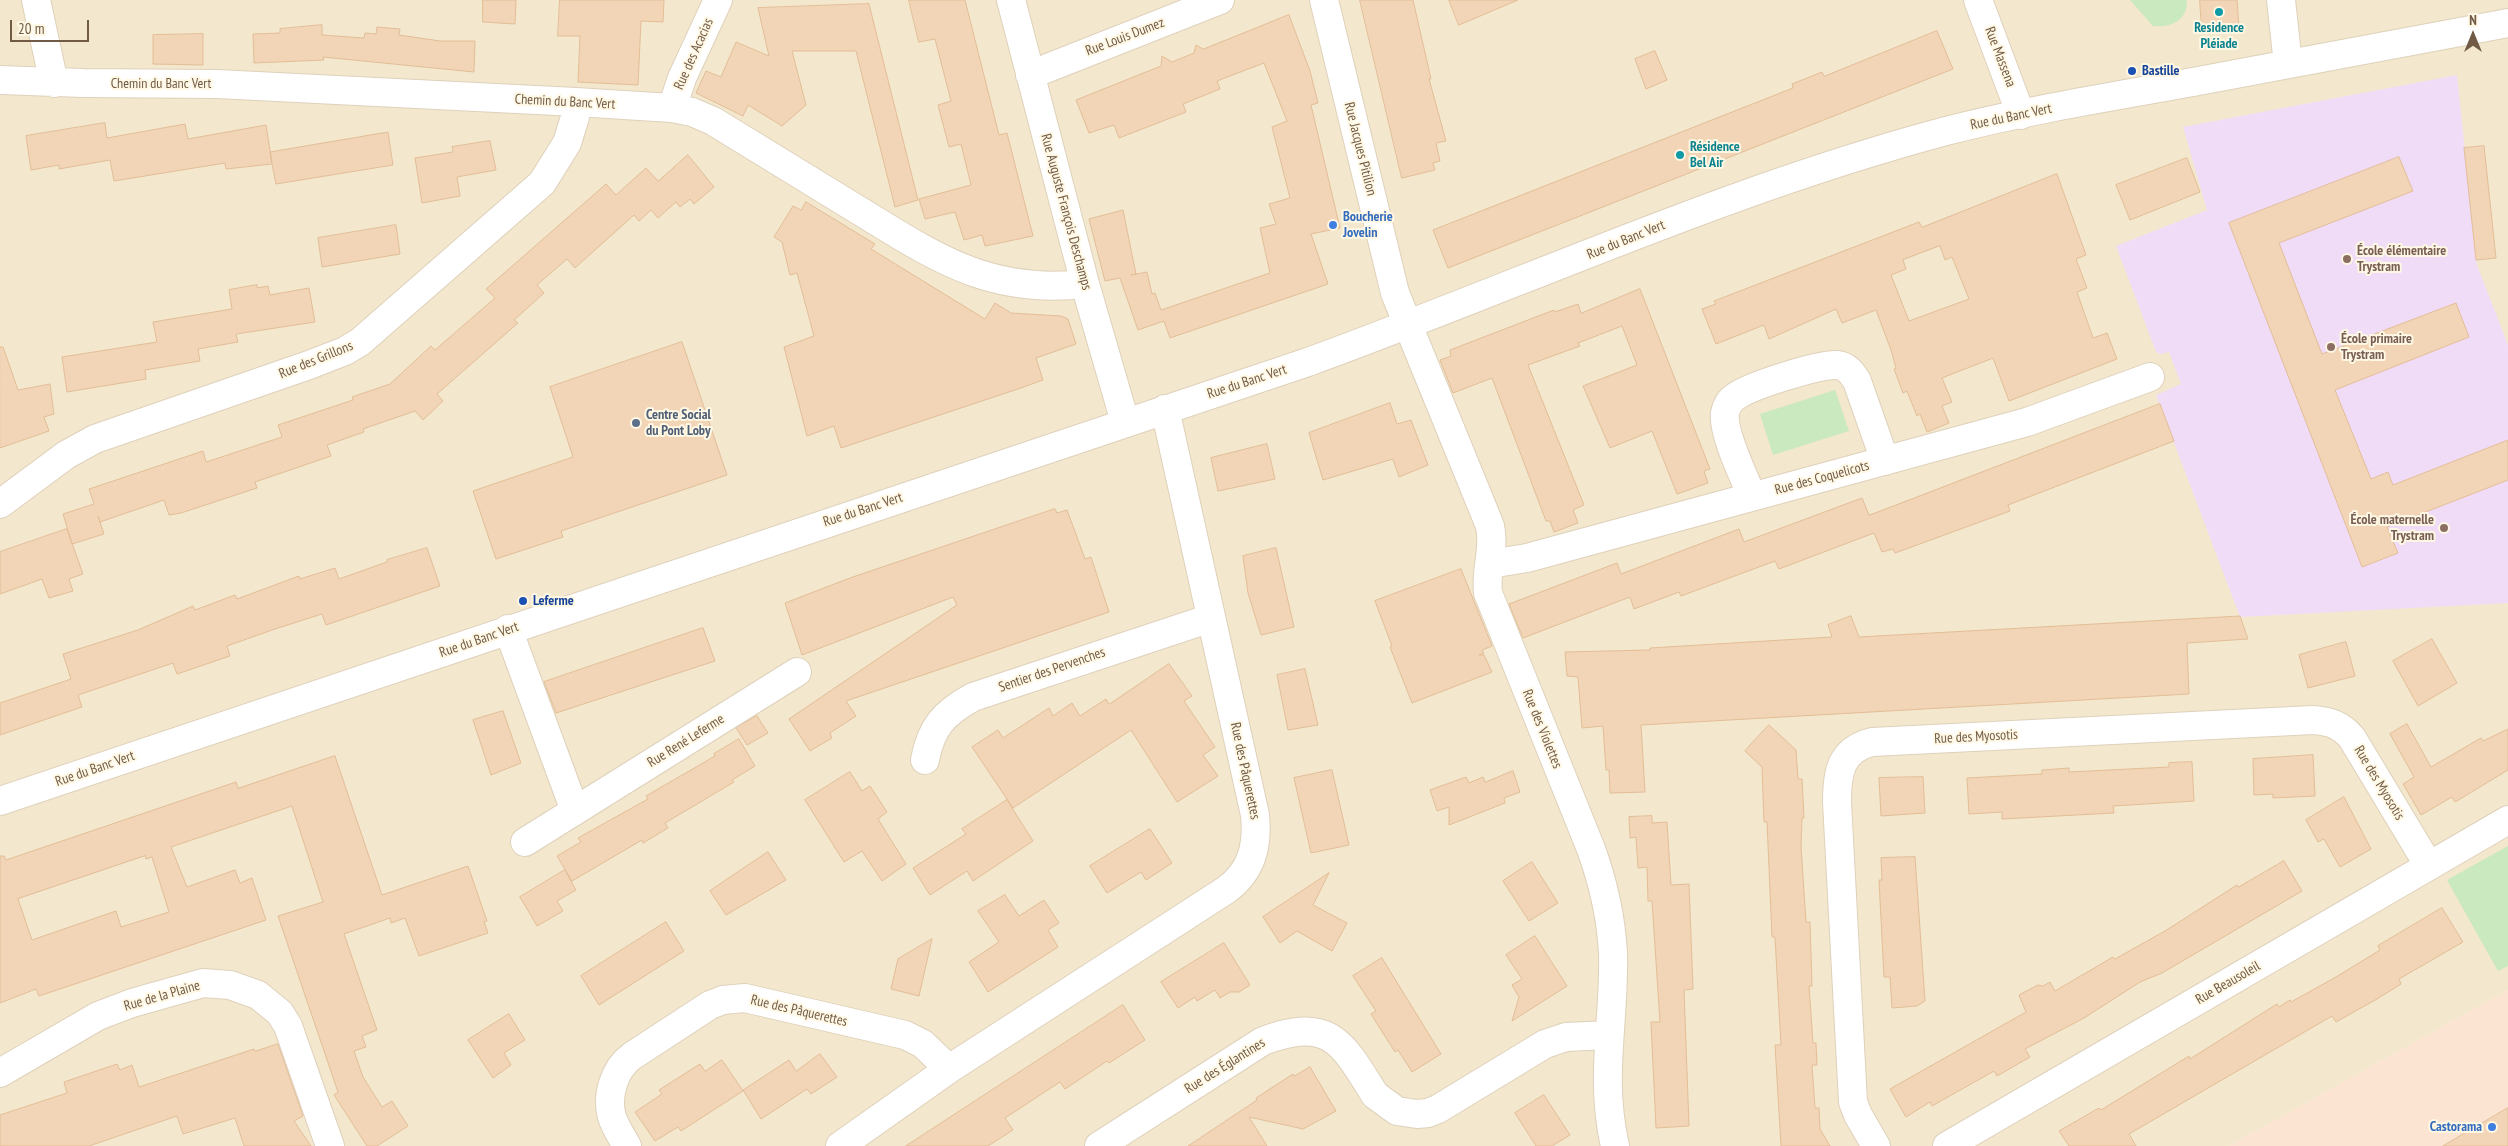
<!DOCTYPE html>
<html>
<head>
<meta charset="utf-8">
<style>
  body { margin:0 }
  #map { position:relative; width:2508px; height:1146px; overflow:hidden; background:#fcf4de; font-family:"PT Sans Narrow",sans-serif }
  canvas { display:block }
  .north { position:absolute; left:2448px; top:10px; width:50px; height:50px; -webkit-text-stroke:4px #fff8e4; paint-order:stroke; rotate:0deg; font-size:14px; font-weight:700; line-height:20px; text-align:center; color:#715b47 }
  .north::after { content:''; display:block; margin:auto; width:18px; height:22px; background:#715b47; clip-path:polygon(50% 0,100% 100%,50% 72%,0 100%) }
  .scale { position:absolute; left:10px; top:20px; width:79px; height:22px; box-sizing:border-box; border:2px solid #715b47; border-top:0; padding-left:6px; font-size:15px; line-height:18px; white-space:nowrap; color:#715b47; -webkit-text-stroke:4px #fff8e4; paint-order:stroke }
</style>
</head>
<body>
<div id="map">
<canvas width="2508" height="1146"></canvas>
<div class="north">N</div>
<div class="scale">20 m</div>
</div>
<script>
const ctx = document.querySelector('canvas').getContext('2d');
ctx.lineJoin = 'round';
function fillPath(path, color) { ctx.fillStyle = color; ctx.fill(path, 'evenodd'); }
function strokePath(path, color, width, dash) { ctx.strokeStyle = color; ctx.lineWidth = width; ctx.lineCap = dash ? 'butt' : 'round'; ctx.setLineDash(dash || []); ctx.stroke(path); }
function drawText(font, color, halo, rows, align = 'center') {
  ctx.font = font + ' "PT Sans Narrow",sans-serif'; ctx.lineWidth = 4; ctx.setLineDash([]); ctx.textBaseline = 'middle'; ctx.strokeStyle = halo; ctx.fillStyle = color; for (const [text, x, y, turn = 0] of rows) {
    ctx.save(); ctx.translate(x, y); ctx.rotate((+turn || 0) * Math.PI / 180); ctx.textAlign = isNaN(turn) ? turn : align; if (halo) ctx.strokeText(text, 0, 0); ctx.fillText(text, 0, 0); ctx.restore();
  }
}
fillPath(new Path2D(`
  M 0,0 L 2508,0 L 2508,990 L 2229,1146 L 0,1146 Z`), '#f3e7cd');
fillPath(new Path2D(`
  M 2508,990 L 2508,1146 L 2229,1146 Z`), '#fce4d2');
fillPath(new Path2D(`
  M 2457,75 L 2477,265 L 2508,345 L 2508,603 L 2240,617 L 2156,395 L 2181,384 L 2169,352 L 2161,354 L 2157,353 L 2155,349 L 2116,246 L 2207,210 L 2183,127 Z`), '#f1dcf8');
fillPath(new Path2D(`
  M 2130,0 L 2187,0 C 2188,20 2171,28 2153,26 Z
  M 1835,390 L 1849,431 L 1773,455 L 1760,414 Z
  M 2508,846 L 2508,966 L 2498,971 L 2447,880 Z`), '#cae9be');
const building = new Path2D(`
  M 483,0 L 516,0 L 515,24 L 483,22 Z
  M 560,0 L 664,0 L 663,22 L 641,21 L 638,85 L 578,82 L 580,36 L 558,36 Z
  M 909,0 L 965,0 L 999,135 L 1007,133 L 1033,236 L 985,246 L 982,235 L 964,240 L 955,212 L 925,219 L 919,199 L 971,185 L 961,144 L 949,147 L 938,105 L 951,101 L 935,39 L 919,42 Z
  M 1360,0 L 1413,0 L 1431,79 L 1429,79 L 1446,141 L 1436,143 L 1440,161 L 1433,163 L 1435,170 L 1402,178 Z
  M 1449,0 L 1518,0 L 1459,25 Z
  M 2200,0 L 2237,0 L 2239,27 L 2202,30 Z
  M 869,4 L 918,200 L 895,207 L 856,51 L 792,51 L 806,105 L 782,126 L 748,105 L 743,116 L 696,93 L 706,71 L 721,77 L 736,42 L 769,56 L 758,8 Z
  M 1289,15 L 1310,71 L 1318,103 L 1311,105 L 1340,228 L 1311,234 L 1328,284 L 1170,338 L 1164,321 L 1138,330 L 1120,278 L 1105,281 L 1089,219 L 1123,210 L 1136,274 L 1131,275 L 1147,272 L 1152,294 L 1155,293 L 1161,310 L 1270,273 L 1260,228 L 1276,224 L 1269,204 L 1290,198 L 1272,127 L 1287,121 L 1264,63 L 1217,81 L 1220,89 L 1183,104 L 1186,112 L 1119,138 L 1114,125 L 1089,133 L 1076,100 L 1161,66 L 1162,56 L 1172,62 L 1194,53 L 1196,45 L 1203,49 Z
  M 322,25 L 322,35 L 364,38 L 365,33 L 376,34 L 377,27 L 400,29 L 399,35 L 440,41 L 475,41 L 474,72 L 323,57 L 324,60 L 254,63 L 253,34 L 280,33 L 280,29 Z
  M 1937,31 L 1953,69 L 1448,268 L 1433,230 L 1793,88 L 1792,84 L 1822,72 L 1824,76 Z
  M 203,34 L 203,65 L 153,64 L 153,35 Z
  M 1655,51 L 1667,80 L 1646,89 L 1635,59 Z
  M 105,123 L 107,138 L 185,124 L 188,139 L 266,125 L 272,163 L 270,152 L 388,132 L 393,165 L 276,184 L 272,164 L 226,169 L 225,163 L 114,181 L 110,160 L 59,169 L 59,165 L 31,170 L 26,136 Z
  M 490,141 L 496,170 L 457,177 L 460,196 L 422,203 L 415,158 L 453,152 L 452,147 Z
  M 2484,146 L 2496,258 L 2476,260 L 2464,148 Z
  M 688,155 L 714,187 L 694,204 L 690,199 L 680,207 L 676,202 L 658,218 L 651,210 L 639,221 L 634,215 L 575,268 L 567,259 L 537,285 L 544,293 L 514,320 L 518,323 L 437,394 L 443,401 L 423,420 L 415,411 L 363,429 L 364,432 L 327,445 L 331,456 L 255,482 L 257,488 L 181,513 L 169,515 L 164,500 L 100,522 L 98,516 L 104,534 L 72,544 L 63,514 L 94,504 L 89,489 L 203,451 L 206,462 L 282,437 L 278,425 L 353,400 L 352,397 L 390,384 L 431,346 L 435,350 L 495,298 L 486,289 L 606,184 L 616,195 L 646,168 L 658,181 Z
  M 2399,157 L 2413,191 L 2279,243 L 2322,354 L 2456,303 L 2469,337 L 2335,390 L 2371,479 L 2388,472 L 2393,485 L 2508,440 L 2508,480 L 2387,527 L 2398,553 L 2362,567 L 2229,223 Z
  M 2187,158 L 2200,192 L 2130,220 L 2116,185 Z
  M 2057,174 L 2086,255 L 2076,259 L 2087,288 L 2077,292 L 2093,338 L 2107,333 L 2117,359 L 2009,401 L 1993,358 L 1942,378 L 1952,402 L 1942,406 L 1949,423 L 1927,432 L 1920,414 L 1917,416 L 1907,391 L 1903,393 L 1894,369 L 1896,368 L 1891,350 L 1876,310 L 1842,323 L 1836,309 L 1769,339 L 1764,325 L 1716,344 L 1702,309 L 1716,304 L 1714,301 L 1919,222 L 1922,227 ZM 1940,246 L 1945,260 L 1952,257 L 1969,299 L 1909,321 L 1891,275 L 1906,269 L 1903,260 Z
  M 806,202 L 875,244 L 871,249 L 985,319 L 995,303 L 1011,313 L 1061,316 L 1068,319 L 1076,344 L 1036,358 L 1043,380 L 1018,389 L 841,448 L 834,426 L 807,436 L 784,347 L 814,336 L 797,273 L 790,275 L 782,242 L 774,237 L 793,206 L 801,210 Z
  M 396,225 L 400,254 L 322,267 L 318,238 Z
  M 257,285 L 257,288 L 268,286 L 270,295 L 309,288 L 315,322 L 236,334 L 238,342 L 198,349 L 200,361 L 145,370 L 146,379 L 67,392 L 62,357 L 157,342 L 153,322 L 232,309 L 229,290 Z
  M 1640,289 L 1710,469 L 1704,471 L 1708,483 L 1677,494 L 1652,431 L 1610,448 L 1583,386 L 1637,365 L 1622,326 L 1578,343 L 1580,346 L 1528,365 L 1584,505 L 1573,510 L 1578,523 L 1554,532 L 1550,521 L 1546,521 L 1492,378 L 1453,393 L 1440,360 L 1451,356 L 1450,350 L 1554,310 L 1555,312 L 1578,304 L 1581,313 Z
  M 682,342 L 727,475 L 561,531 L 563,537 L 496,559 L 473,491 L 573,457 L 550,387 Z
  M 0,347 L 3,347 L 18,390 L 50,384 L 54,414 L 44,417 L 49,431 L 0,448 Z
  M 1390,403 L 1397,424 L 1411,420 L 1428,465 L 1399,477 L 1393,459 L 1323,480 L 1309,433 Z
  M 2160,404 L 2174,441 L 2008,505 L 2010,511 L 1895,553 L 1893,549 L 1882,552 L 1874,533 L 1779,569 L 1775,561 L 1681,596 L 1679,592 L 1634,609 L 1630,597 L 1523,638 L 1509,604 L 1617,563 L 1621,574 L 1739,529 L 1744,542 L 1862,498 L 1869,515 Z
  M 1267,444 L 1275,479 L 1218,491 L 1211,458 Z
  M 1055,509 L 1057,513 L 1067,510 L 1085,559 L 1091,557 L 1109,612 L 846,701 L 856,716 L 830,733 L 832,738 L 810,751 L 789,719 L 957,605 L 953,597 L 802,655 L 785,603 L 850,578 Z
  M 67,529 L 83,574 L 69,579 L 73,591 L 49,598 L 42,579 L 0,594 L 0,552 Z
  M 427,548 L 440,586 L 326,625 L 322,614 L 275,629 L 227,646 L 230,656 L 177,674 L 173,663 L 78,695 L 82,707 L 0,735 L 0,703 L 71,679 L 63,654 L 138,630 L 193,606 L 195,610 L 235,595 L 237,599 L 299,576 L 300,579 L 335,568 L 339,579 L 387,562 L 387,560 Z
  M 1276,548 L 1294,627 L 1261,635 L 1248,593 L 1243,556 Z
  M 1461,569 L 1492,646 L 1482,650 L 1484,653 L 1479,655 L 1484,655 L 1492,672 L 1412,703 L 1390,647 L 1392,646 L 1375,601 Z
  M 1851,616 L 1859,637 L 2240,616 L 2248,639 L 2187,643 L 2189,694 L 1641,725 L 1645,792 L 1610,793 L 1609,770 L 1606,770 L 1603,726 L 1582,728 L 1578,677 L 1567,676 L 1565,652 L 1650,650 L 1650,648 L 1832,637 L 1828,625 Z
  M 703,628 L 715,661 L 556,713 L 544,682 Z
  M 2432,639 L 2457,683 L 2418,706 L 2393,661 Z
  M 2346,642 L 2355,676 L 2308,688 L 2299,655 Z
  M 1169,664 L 1192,696 L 1184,701 L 1215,747 L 1203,755 L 1218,776 L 1177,802 L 1131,730 L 1013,808 L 972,747 L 998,730 L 1003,738 L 1049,708 L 1053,716 L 1072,703 L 1080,716 L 1106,699 L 1109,704 Z
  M 1305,669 L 1318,725 L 1288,730 L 1277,675 Z
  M 503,711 L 521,763 L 491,775 L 473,720 Z
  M 757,716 L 768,733 L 747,745 L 736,728 Z
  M 2407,724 L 2431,767 L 2481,738 L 2483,741 L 2508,729 L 2508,770 L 2455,802 L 2452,797 L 2421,815 L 2403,784 L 2414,777 L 2390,734 Z
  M 1769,725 L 1796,750 L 1798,779 L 1802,779 L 1804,818 L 1802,818 L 1801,847 L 1806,922 L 1810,922 L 1812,986 L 1809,986 L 1813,1043 L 1816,1043 L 1817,1065 L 1812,1065 L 1815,1108 L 1819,1108 L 1820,1129 L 1830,1146 L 1781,1146 L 1775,1045 L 1781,1045 L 1775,937 L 1772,937 L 1767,822 L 1764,822 L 1762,767 L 1745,751 Z
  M 739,739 L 755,766 L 732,780 L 734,782 L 665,823 L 668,828 L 643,843 L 642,840 L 572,881 L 557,856 L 581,842 L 578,838 L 648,799 L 646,796 L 715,756 L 714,754 Z
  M 2313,755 L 2315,796 L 2273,798 L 2273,794 L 2254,795 L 2253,759 Z
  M 335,756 L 382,895 L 468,866 L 487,921 L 484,922 L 488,933 L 419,956 L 405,918 L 391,923 L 390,918 L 344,934 L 377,1030 L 362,1036 L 366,1047 L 354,1051 L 363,1077 L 382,1107 L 392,1101 L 408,1126 L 377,1146 L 367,1146 L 334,1095 L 338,1092 L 278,916 L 323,902 L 292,806 L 171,847 L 187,887 L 235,870 L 240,883 L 252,878 L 266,920 L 39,996 L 36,989 L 0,1003 L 0,856 L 4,856 L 6,860 L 236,782 L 238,788 ZM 145,856 L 146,859 L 152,857 L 169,912 L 121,927 L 116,911 L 32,940 L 18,899 Z
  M 2192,762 L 2194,801 L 2113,806 L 2114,813 L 2002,819 L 2002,812 L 1969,814 L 1967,778 L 2042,774 L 2042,770 L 2069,768 L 2069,772 L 2169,767 L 2169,763 Z
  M 1332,770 L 1349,845 L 1311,853 L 1294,778 Z
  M 1513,771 L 1520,792 L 1504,798 L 1505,803 L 1449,825 L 1449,807 L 1437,811 L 1430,790 L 1466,777 L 1469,783 L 1483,777 L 1485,782 Z
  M 850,772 L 862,791 L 870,786 L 887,812 L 878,819 L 906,864 L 882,881 L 862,851 L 844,862 L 805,800 Z
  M 1923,777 L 1925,813 L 1881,816 L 1879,778 Z
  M 2344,797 L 2371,849 L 2340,867 L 2324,839 L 2318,842 L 2306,820 Z
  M 1007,800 L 1033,841 L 973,881 L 967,871 L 930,895 L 913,868 L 966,834 L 962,829 Z
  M 1652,816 L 1652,823 L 1667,822 L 1671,885 L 1689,884 L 1693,989 L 1684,990 L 1689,1126 L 1656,1128 L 1651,1022 L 1660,1022 L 1652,901 L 1648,901 L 1647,867 L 1638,868 L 1636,837 L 1630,838 L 1629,817 Z
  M 1150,829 L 1172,863 L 1146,880 L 1141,872 L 1107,893 L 1090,866 Z
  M 768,852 L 786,880 L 726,915 L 710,891 Z
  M 1915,857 L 1925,1001 L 1917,1006 L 1892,1008 L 1890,977 L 1884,977 L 1879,880 L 1882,880 L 1881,858 Z
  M 2284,861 L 2302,891 L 2162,973 L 2140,982 L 2084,1018 L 2025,1049 L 2030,1057 L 1997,1076 L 1994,1071 L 1932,1106 L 1930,1102 L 1906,1117 L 1890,1089 L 2026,1012 L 2019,995 L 2038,985 L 2043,986 L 2050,982 L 2055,991 L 2113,957 L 2115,959 L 2165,931 L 2237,885 L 2238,887 Z
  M 1532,862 L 1558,903 L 1529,921 L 1503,881 Z
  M 565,870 L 576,890 L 557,901 L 563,911 L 537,926 L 520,897 Z
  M 1329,873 L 1313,905 L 1347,923 L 1332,951 L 1297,931 L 1280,943 L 1263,917 Z
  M 1005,895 L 1019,916 L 1044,900 L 1059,923 L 1048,930 L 1058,947 L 988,992 L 969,962 L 999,942 L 978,911 Z
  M 2442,908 L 2463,942 L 2399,979 L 2401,984 L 2377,999 L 2336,1022 L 2332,1016 L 2129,1134 L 2136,1146 L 2069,1146 L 2059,1131 L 2099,1108 L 2101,1110 L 2189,1056 L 2190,1059 L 2277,1004 L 2279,1007 L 2290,1000 L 2291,1002 L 2336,977 L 2380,950 L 2378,946 Z
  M 666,922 L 684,951 L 599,1005 L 581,976 Z
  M 1535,936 L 1567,986 L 1512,1021 L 1519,997 L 1512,985 L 1522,979 L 1506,955 Z
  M 932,939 L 919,996 L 891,989 L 898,959 Z
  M 1224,943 L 1250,985 L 1239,992 L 1230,992 L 1220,998 L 1215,990 L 1197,1001 L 1195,997 L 1178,1008 L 1161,982 Z
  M 1382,958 L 1441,1054 L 1412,1072 L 1398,1050 L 1395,1052 L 1371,1014 L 1376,1011 L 1353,976 Z
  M 1123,1005 L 1145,1040 L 1109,1063 L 1107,1061 L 1065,1089 L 1060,1082 L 1005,1118 L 1013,1130 L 988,1146 L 906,1146 Z
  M 509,1014 L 525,1040 L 504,1053 L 511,1065 L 493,1078 L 468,1040 Z
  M 278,1044 L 303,1116 L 294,1121 L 311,1146 L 244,1146 L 235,1118 L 183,1134 L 177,1116 L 89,1146 L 0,1146 L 0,1115 L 67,1093 L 64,1082 L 117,1064 L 120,1070 L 132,1065 L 139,1087 L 254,1049 L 255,1051 Z
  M 820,1054 L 837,1077 L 811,1094 L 807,1089 L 761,1119 L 743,1090 L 789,1060 L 796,1071 Z
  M 722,1060 L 743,1091 L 681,1131 L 678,1127 L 655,1141 L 635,1112 L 662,1094 L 659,1090 L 700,1064 L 705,1071 Z
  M 1310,1067 L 1336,1111 L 1303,1129 L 1249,1117 L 1267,1146 L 1188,1146 L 1257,1100 L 1256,1098 L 1293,1074 L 1294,1076 Z
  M 1544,1095 L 1570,1135 L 1552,1146 L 1536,1146 L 1515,1113 Z
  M 2508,1108 L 2508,1146 L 2443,1146 Z`);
fillPath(building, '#f1d5b6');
strokePath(building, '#e3be97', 1);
const minor = new Path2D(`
  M 36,0 L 54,83
  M 1011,0 L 1085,284 L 1125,422
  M 1324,0 L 1395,293 L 1490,526 C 1495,549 1485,570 1488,593 L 1591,849 C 1603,882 1611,917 1613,953 C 1615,1021 1599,1076 1615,1146
  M 1978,0 L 2021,115
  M 2281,0 L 2288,64
  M 1030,75 L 1220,0
  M 0,80 L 83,83 L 217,84 L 576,102 L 672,108 L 692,112 L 713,121 C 759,149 804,177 850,205 C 931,254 985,295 1085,284
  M 672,108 L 682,78 L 718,0
  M 1752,496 C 1744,477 1722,432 1725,413 C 1726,407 1730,400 1735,397 C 1749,386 1819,364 1837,365 C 1847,366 1852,373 1857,381 L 1885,461
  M 0,504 L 66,455 L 95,439 L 309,365 L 345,351 L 360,342 L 542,183 L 567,143 L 575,117 L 576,102
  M 1490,564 L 1527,558 L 2027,422 L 2150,377
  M 508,629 L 575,811
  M 925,760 C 931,727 944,713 973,697 L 1211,618
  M 0,801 L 1308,362 C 1520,285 1728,189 1946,131 C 2027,110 2111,97 2193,82 C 2298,63 2403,43 2508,23
  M 525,842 L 797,672
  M 0,1073 L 98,1016 L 132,1003 L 203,983 L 230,985 L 258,995 L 280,1013 L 288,1026 L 330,1146
  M 627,1146 C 622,1137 615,1127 612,1117 C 606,1096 614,1069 632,1056 L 710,1005 L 723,1000 L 745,998 L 905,1035 L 923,1044 L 949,1069
  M 840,1146 L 949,1069 L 1226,890 C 1252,871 1258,846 1255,815 L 1165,409
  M 1099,1146 L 1263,1041 C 1330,1016 1342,1042 1375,1095 L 1397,1111 L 1417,1114 L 1428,1113 L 1438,1109 L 1545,1044 L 1566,1037 L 1608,1035
  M 1876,1146 L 1858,1115 L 1853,1102 L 1837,802 C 1837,773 1840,750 1872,742 L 2313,720 C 2330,721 2341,725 2352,738 L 2429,866
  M 1947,1146 L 2508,820`);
strokePath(minor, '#dfd1bb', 30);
strokePath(minor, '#fff', 28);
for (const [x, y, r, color] of [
  [2219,12,5,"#0f9aa8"],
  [2132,71,5,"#1a4fb4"],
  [1680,155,5,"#0f9aa8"],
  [1333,225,5,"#3f7fe0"],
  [2347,259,5,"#8d6e63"],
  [2331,347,5,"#8d6e63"],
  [636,423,5,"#5c6f8a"],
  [2444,528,5,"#8d6e63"],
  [523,601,5,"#1a4fb4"],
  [2492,1127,5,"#3f7fe0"]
]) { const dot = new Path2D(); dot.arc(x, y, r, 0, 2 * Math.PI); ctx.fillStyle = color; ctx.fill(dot); strokePath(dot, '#fff8e4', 2); }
drawText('bold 14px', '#0d838f', '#fff8e4', [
  ["Residence",2219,28],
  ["Pléiade",2219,44],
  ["Résidence",1690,147,"left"],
  ["Bel Air",1690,163,"left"]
]);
drawText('14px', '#715b47', '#fff8e4', [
  ["Rue Louis Dumez",1125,37,-21],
  ["Rue des Acacias",694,54,-66],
  ["Rue Massena",2000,57,69],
  ["Chemin du Banc Vert",161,84],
  ["Chemin du Banc Vert",565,102,3],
  ["Rue du Banc Vert",2011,117,-12],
  ["Rue Jacques Pitilion",1360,149,76],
  ["Rue Auguste François Deschamps",1066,212,75],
  ["Rue du Banc Vert",1626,240,-22],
  ["Rue des Grillons",316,360,-22],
  ["Rue du Banc Vert",1247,382,-18],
  ["Rue des Coquelicots",1822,478,-15],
  ["Rue du Banc Vert",863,510,-18],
  ["Rue du Banc Vert",479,640,-19],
  ["Sentier des Pervenches",1052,670,-19],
  ["Rue des Violettes",1542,729,68],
  ["Rue des Myosotis",1976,737,-3],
  ["Rue René Leferme",686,741,-32],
  ["Rue du Banc Vert",95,769,-19],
  ["Rue des Pâquerettes",1245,771,78],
  ["Rue des Myosotis",2379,783,59],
  ["Rue Beausoleil",2228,983,-30],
  ["Rue de la Plaine",162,996,-16],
  ["Rue des Pâquerettes",799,1011,13],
  ["Rue des Églantines",1225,1066,-32]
]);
drawText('bold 14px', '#164399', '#fff8e4', [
  ["Bastille",2142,71],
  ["Leferme",533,601]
], 'left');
drawText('bold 14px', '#366cbe', '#fff8e4', [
  ["Boucherie",1343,217],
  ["Jovelin",1343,233],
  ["Castorama",2482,1127,"right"]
], 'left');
drawText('bold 14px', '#785e54', '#fff8e4', [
  ["École élémentaire",2357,251],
  ["Trystram",2357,267],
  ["École primaire",2341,339],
  ["Trystram",2341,355],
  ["École maternelle",2434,520,"right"],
  ["Trystram",2434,536,"right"]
], 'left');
drawText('bold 14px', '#4e5e75', '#fff8e4', [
  ["Centre Social",646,415],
  ["du Pont Loby",646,431]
], 'left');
</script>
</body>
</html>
